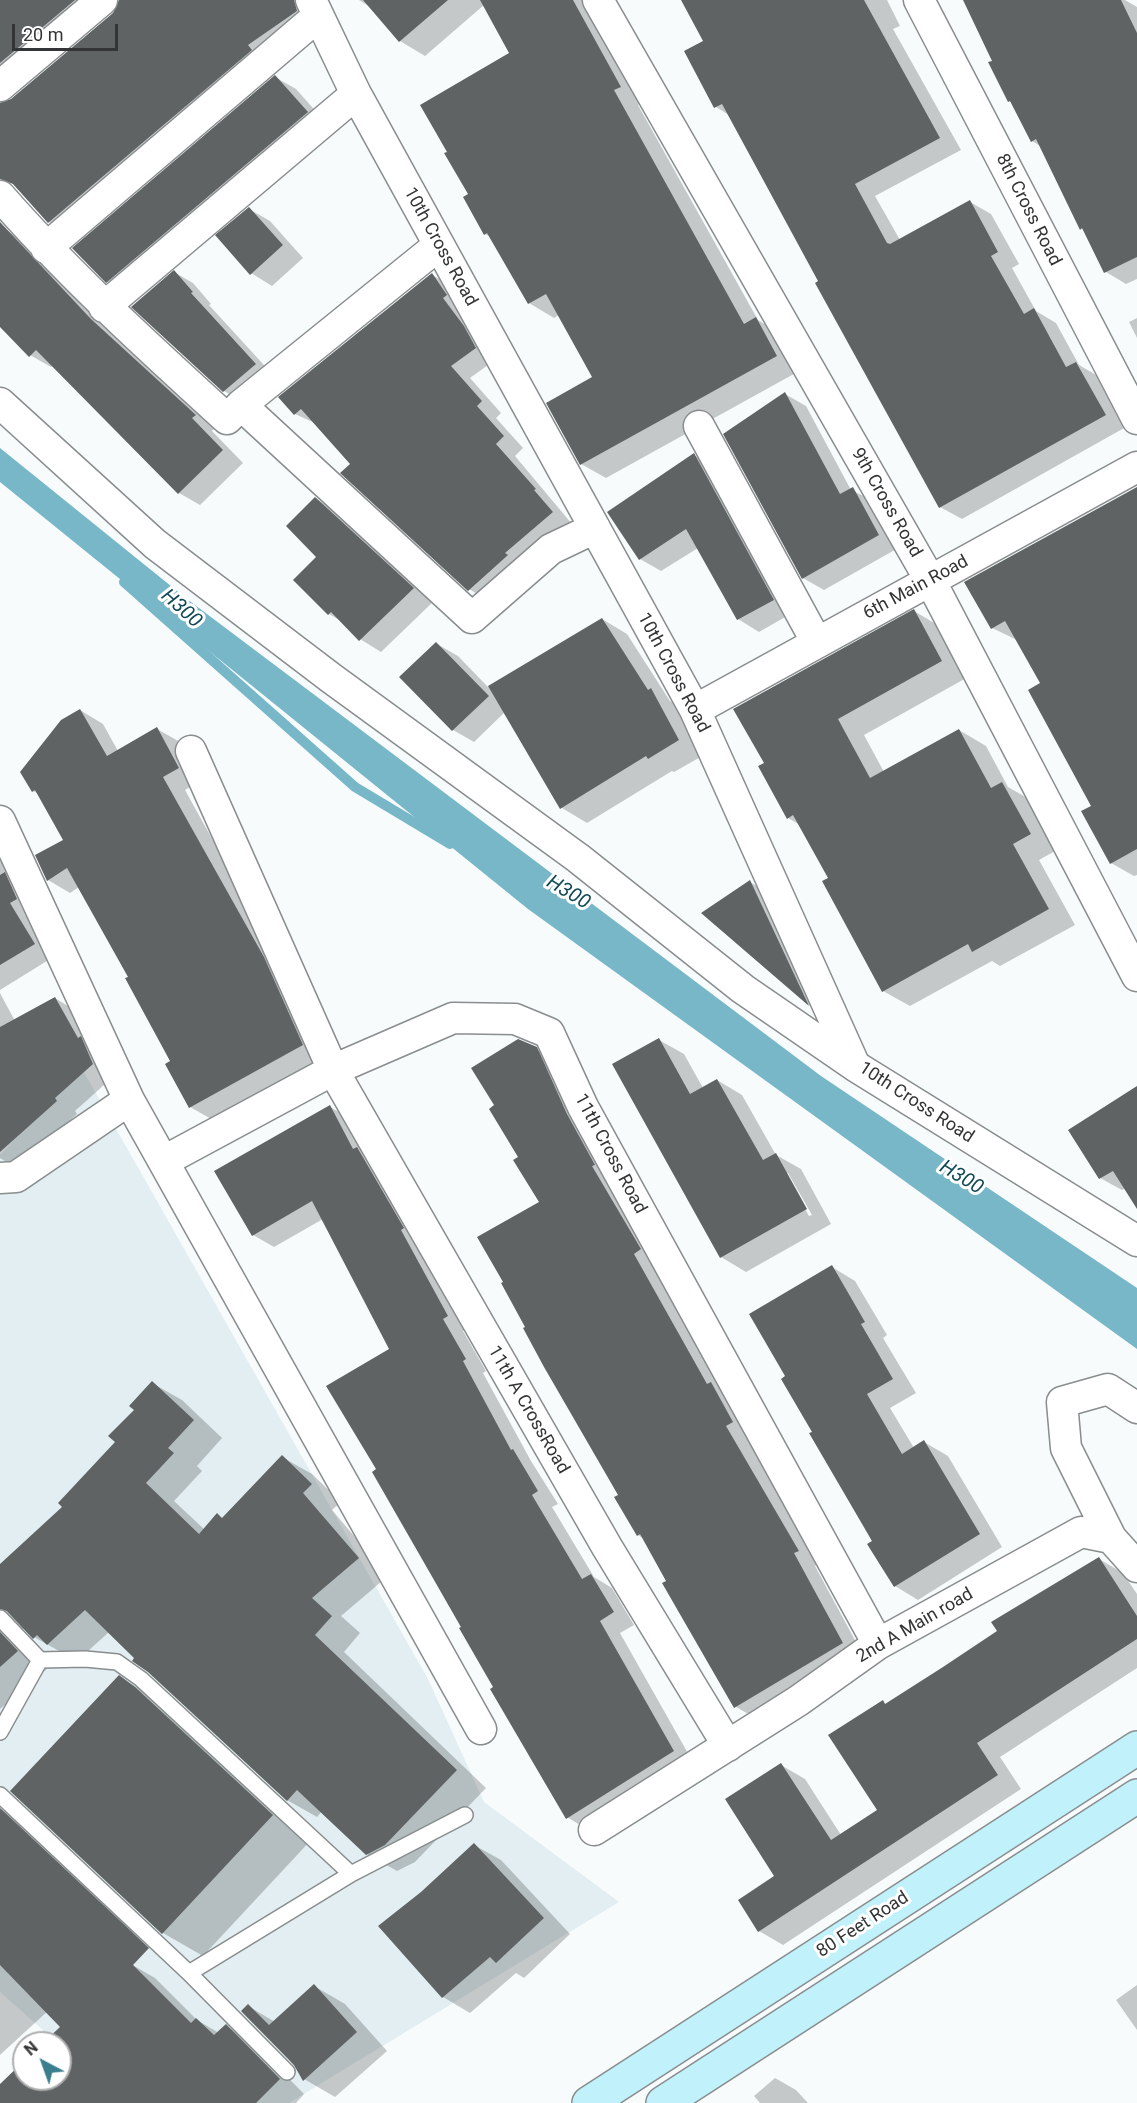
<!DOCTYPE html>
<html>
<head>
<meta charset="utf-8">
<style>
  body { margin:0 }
  #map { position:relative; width:1137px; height:2103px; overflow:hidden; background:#f7fbfc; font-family:Roboto,sans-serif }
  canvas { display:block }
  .north { position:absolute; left:12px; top:2031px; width:60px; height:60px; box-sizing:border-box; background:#fff; border:2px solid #adaeae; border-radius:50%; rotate:319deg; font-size:16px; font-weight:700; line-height:24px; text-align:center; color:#333435 }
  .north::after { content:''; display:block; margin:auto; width:21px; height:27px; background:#3b7e8e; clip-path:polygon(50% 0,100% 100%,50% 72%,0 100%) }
  .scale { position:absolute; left:12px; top:24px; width:106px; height:27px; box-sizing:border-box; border:3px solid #333435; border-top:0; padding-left:8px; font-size:18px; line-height:21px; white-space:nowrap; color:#333435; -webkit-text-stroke:4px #fff; paint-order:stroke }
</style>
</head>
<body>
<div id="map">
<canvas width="1137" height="2103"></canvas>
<div class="north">N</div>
<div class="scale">20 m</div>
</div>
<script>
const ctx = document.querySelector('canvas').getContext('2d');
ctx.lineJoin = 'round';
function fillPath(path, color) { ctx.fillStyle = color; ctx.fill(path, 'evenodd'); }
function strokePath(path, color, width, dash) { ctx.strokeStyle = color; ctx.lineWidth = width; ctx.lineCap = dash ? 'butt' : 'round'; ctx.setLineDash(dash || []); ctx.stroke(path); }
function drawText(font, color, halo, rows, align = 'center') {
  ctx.font = font + ' Roboto,sans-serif'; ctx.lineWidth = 6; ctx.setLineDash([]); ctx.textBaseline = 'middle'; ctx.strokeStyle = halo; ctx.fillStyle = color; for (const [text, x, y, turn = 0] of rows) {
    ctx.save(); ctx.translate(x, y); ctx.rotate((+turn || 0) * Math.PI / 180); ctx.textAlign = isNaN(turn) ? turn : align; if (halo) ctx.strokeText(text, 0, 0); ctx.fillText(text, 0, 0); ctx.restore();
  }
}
fillPath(new Path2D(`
  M 81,1067 L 428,1679 L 484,1802 L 619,1902 L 289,2103 L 125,2103 L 0,1992 L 0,1155 Z`), '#e2eef1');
fillPath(new Path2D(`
  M 0,448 L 187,599 L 821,1076 L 1137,1288 L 1137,1349 L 528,909 L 0,482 Z`), '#77b7c8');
fillPath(new Path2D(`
  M 0,0 L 109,0 L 4,91 L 4,104 L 12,100 L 114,14 L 120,6 L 119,0 L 304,0 L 314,14 L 70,234 L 49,222 L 0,170 Z
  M 359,0 L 589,0 L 645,101 L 638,105 L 758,320 L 781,334 L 801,370 L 606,478 L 581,464 L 594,378 L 559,315 L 554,318 L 529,303 L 491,237 L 485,234 L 511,54 L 484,5 L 425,56 L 400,41 L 373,9 Z
  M 683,0 L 887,0 L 900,26 L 893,29 L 961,150 L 875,196 L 900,240 L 970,202 L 991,214 L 1019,264 L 1012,268 L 1036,311 L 1056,323 L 1079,365 L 1098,376 L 1126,427 L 962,519 L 940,507 L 729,115 L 716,107 L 705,42 Z
  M 964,0 L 1125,0 L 1137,7 L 1137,279 L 1126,284 L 1106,272 L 1085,231 L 1081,228 L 1042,147 L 1032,141 L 1013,103 L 1009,101 L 994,61 Z
  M 275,77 L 296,89 L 328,125 L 128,294 L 107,281 Z
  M 249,209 L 270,221 L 303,258 L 272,286 L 251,273 Z
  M 6,230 L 27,243 L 216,427 L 212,431 L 243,463 L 200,505 L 179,493 L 53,366 L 51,367 L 30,355 L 0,326 L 0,237 Z
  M 174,272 L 193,283 L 211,304 L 209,305 L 274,376 L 243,402 L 224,391 Z
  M 432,275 L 452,286 L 495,360 L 470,378 L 501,413 L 496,418 L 523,448 L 515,456 L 572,524 L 489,601 L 469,589 L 317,424 L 295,414 L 280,398 Z
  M 1137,318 L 1137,338 L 1129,322 Z
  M 785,394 L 806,406 L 851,490 L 874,501 L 900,547 L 824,590 L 803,578 Z
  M 694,455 L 715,467 L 794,612 L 759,632 L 738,619 L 698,548 L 661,571 L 640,559 Z
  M 1137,488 L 1137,875 L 1134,876 L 1111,863 L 1093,806 L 1042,684 L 1017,640 L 992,628 Z
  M 316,499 L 337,511 L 434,601 L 381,652 L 360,639 L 343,622 L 329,614 L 319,557 Z
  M 914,611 L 941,627 L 968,677 L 864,735 L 884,772 L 959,730 L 986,746 L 1008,787 L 1029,799 L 1057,850 L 1039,860 L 1075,925 L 1000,966 L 992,961 L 910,1006 L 883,991 L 830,879 L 800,825 L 788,818 L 766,764 Z
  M 602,619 L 627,634 L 670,701 L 676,704 L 704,755 L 674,772 L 672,771 L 587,823 L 562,808 L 505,712 L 474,742 L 453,730 L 401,677 L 437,644 L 458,656 L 488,687 Z
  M 80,710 L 103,724 L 118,751 L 157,729 L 180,742 L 201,781 L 185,790 L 286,972 L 325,1058 L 213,1120 L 190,1107 L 172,1062 L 130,977 L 79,887 L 70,893 L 48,880 L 65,840 L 39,794 L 33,791 Z
  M 0,856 L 55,956 L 0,990 Z
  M 750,882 L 771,894 L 827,1015 L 809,1005 L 703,914 Z
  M 0,993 L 15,1021 L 55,998 L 76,1011 L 114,1076 L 75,1111 L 77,1114 L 16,1168 L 0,1158 Z
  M 659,1040 L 684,1054 L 703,1088 L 717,1080 L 742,1095 L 776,1155 L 801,1169 L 831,1224 L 746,1272 L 721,1257 ZM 785,1173 L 788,1173 L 812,1215 L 809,1216 Z
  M 536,1049 L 558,1061 L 753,1434 L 747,1438 L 819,1563 L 815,1566 L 863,1655 L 757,1719 L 736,1707 L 644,1539 L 638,1535 L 620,1496 L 541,1203 L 520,1157 Z
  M 1137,1089 L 1137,1206 L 1126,1188 L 1122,1190 L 1100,1178 L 1070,1130 Z
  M 330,1107 L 351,1119 L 468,1328 L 463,1331 L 486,1371 L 483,1373 L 531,1461 L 558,1504 L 552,1507 L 594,1577 L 612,1588 L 634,1625 L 620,1633 L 694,1764 L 588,1830 L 567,1817 L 374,1472 L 378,1470 L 391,1350 L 323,1219 L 274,1247 L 253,1235 Z
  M 832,1267 L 855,1281 L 887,1335 L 883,1338 L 916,1393 L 890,1408 L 914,1448 L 924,1442 L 948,1456 L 1002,1547 L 918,1600 L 895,1586 L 787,1377 Z
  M 152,1383 L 182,1400 L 222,1438 L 197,1466 L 202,1471 L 174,1501 L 205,1530 L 223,1519 L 282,1457 L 312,1474 L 341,1502 L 332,1510 L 388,1576 L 341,1616 L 360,1633 L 344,1652 L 486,1788 L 415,1862 L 397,1871 L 367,1854 L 322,1811 L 317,1817 L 287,1800 L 109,1632 L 77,1661 L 34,1637 L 25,1628 L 20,1632 L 20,1639 L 47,1669 L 0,1709 L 0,1566 L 64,1507 L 117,1442 Z
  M 1099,1559 L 1123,1573 L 1137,1594 L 1137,1668 L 1000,1757 L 1021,1789 L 783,1945 L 759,1931 L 776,1877 L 781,1765 L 805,1779 L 841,1835 L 879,1810 L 883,1702 L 887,1705 L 999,1631 Z
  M 119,1677 L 159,1700 L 312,1839 L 203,1956 L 163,1933 Z
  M 0,1809 L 26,1824 L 137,1929 L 0,2055 Z
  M 474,1845 L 501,1860 L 570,1934 L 524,1978 L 516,1973 L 470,2013 L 443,1997 L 422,1893 Z
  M 129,1963 L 155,1978 L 197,2020 L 219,2033 L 226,2026 L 252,2041 L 304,2094 L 296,2103 L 6,2103 L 0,2096 L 0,2086 L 24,2064 L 24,2079 L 60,2079 L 60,2043 L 46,2043 Z
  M 1137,1985 L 1137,2030 L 1116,2000 Z
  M 314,1986 L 345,2004 L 387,2051 L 335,2097 L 304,2079 L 248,2006 L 275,2022 Z
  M 775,2078 L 796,2090 L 808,2103 L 760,2103 L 754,2096 Z`), '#0003');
strokePath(new Path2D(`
  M 124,582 L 355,787 L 450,844`), '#77b7c8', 10);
fillPath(new Path2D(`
  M 0,0 L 75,0 L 0,63 Z
  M 119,0 L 294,0 L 297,11 L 248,45 L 252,50 L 48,223 L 13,184 L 0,179 L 0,103 L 11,99 L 113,13 Z
  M 363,0 L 448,0 L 399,42 Z
  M 480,0 L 573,0 L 621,87 L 614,90 L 744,324 L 756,317 L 777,356 L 580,465 L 546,403 L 592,377 L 546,294 L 528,304 L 487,233 L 484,235 L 463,197 L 468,194 L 444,153 L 447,152 L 420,105 L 509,53 Z
  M 681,0 L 864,0 L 940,138 L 855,184 L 887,243 L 890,244 L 970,200 L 998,252 L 991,256 L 1024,314 L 1034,308 L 1066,367 L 1076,362 L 1106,415 L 939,508 L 815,283 L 818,281 L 722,104 L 714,108 L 684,51 L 703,41 Z
  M 963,0 L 1121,0 L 1137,33 L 1137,257 L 1104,273 L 1082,228 L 1080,230 L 1036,139 L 1031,142 L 1010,101 L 1008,102 L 988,62 L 992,61 Z
  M 275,75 L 308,112 L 106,283 L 72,248 Z
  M 249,207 L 283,245 L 250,275 L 215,235 Z
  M 0,222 L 91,319 L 196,415 L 192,418 L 223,450 L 178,494 L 36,350 L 29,357 L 0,327 Z
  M 174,270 L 193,292 L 191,293 L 256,364 L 223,392 L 131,307 Z
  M 432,273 L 447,295 L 443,298 L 464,326 L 476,348 L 451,366 L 482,401 L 477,406 L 504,436 L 496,444 L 536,489 L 534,490 L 553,512 L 505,553 L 508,555 L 468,591 L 340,473 L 350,464 L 301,409 L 294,415 L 278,397 Z
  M 785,392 L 840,494 L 853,487 L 879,535 L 802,579 L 723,434 Z
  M 694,453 L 774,600 L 737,620 L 686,529 L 639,560 L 607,512 Z
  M 1137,487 L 1137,849 L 1110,864 L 1081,811 L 1091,806 L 1028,690 L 1040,683 L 1005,621 L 991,629 L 964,582 Z
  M 315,497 L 414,588 L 359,641 L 331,612 L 328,615 L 293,580 L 316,557 L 286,526 Z
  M 914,609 L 942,661 L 838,719 L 870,778 L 959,729 L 991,788 L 1002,782 L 1031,834 L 1013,844 L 1049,909 L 972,952 L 968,944 L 882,992 L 822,881 L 828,878 L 793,815 L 787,819 L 758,766 L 764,763 L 733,709 Z
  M 602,618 L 648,690 L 651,688 L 679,740 L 648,759 L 646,756 L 560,809 L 488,686 Z
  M 436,642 L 489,696 L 452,731 L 399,677 Z
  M 80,709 L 107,756 L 157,727 L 179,768 L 163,777 L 264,957 L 303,1045 L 189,1108 L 165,1064 L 170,1061 L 125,978 L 128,977 L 67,868 L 47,881 L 35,855 L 63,840 L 35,790 L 32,792 L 20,772 L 61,720 Z
  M 5,872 L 17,899 L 10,903 L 35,944 L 0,965 L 0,875 Z
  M 750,880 L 809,1006 L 701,913 Z
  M 55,997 L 78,1038 L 81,1036 L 93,1064 L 55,1098 L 57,1101 L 0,1152 L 0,1027 Z
  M 659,1038 L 690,1094 L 717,1079 L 763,1160 L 776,1153 L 807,1209 L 720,1258 L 612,1064 Z
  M 518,1039 L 537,1047 L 567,1114 L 595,1165 L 592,1166 L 641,1249 L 634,1254 L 707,1384 L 711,1382 L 733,1422 L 726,1426 L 799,1551 L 794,1553 L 843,1643 L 734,1708 L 662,1583 L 666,1581 L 640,1534 L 637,1536 L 614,1497 L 618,1495 L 544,1367 L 523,1328 L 525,1327 L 501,1283 L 503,1282 L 477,1237 L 539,1202 L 513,1160 L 518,1157 L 489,1109 L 494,1105 L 471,1068 Z
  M 1137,1086 L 1137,1209 L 1113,1171 L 1099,1179 L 1068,1130 Z
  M 330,1105 L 353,1149 L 357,1147 L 404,1228 L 401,1230 L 448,1316 L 443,1319 L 466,1359 L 463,1361 L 511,1450 L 513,1449 L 538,1491 L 532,1495 L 582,1579 L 591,1574 L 614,1612 L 600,1621 L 674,1751 L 566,1819 L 490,1689 L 493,1687 L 459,1628 L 461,1627 L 372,1472 L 376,1469 L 326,1386 L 389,1349 L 312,1201 L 252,1236 L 214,1171 Z
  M 832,1265 L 865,1322 L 861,1324 L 893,1379 L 867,1394 L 902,1454 L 924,1440 L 980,1534 L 894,1587 L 867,1544 L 872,1541 L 809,1433 L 812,1432 L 781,1379 L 785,1376 L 749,1314 Z
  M 152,1381 L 194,1420 L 168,1448 L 174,1453 L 146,1483 L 199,1534 L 217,1513 L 222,1518 L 282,1455 L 312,1484 L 303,1493 L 359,1558 L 312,1598 L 332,1616 L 315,1635 L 457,1770 L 385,1845 L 366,1855 L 297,1790 L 287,1801 L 148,1672 L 132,1661 L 134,1658 L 85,1610 L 47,1645 L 37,1635 L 33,1639 L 7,1611 L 0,1609 L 0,1564 L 62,1507 L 58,1503 L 115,1442 L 108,1436 L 134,1410 L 129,1406 Z
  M 1099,1557 L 1137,1616 L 1137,1639 L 977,1743 L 998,1775 L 758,1932 L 738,1900 L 774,1876 L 725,1799 L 781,1763 L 831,1840 L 877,1810 L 828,1735 L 883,1700 L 885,1704 L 943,1667 L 997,1631 L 991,1622 Z
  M 0,1632 L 18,1651 L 0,1667 Z
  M 119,1675 L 135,1687 L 273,1815 L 162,1934 L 10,1791 Z
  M 0,1808 L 149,1948 L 133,1965 L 191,2023 L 196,2018 L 214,2035 L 226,2024 L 280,2079 L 256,2103 L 0,2103 L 0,2084 L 24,2061 L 24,2079 L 60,2079 L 60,2043 L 43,2043 L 60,2027 L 0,1965 Z
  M 474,1843 L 544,1918 L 496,1963 L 490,1957 L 442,1998 L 378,1926 L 421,1892 Z
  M 314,1984 L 357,2032 L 303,2081 L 294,2065 L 241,2011 L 248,2004 L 269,2025 Z`), '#606364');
const service = new Path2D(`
  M 0,1618 L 40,1660 L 85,1659 L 117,1662 L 141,1679 L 351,1874
  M 0,1732 L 40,1660
  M 0,1795 L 189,1973 L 287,2072
  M 189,1973 L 351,1874 L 465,1815`);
const minor = new Path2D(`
  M 311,0 L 356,94 L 695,710 L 855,1066 L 1137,1241
  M 598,0 L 930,580 L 1137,976
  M 919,0 L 1137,419
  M 0,86 L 102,0
  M 0,196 C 70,276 148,347 227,419 L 241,405 L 472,618 L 551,549 L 595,528
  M 46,248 L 318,16
  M 104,307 L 356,94
  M 0,403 L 155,544 L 331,678 L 578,858 L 743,989 L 855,1066
  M 241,405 L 439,245
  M 699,426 L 816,641
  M 695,710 L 1137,467
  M 191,751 L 333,1070 L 607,1547 L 728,1746
  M 0,821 L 129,1100 L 481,1729
  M 164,1161 L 333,1070 L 453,1018 L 515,1019 L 549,1033 L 583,1107 L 878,1644
  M 0,1178 L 16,1177 L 129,1100
  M 1137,1408 L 1108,1389 L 1062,1402 L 1066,1448 L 1111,1538 L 1137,1567
  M 594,1830 L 798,1701 L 878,1644 L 1081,1532 L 1111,1538`);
const secondary = new Path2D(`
  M 589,2103 L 1137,1748
  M 663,2103 L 1137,1796`);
strokePath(service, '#898d8e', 18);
strokePath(minor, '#898d8e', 33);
strokePath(secondary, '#898d8e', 36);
strokePath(service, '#fff', 15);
strokePath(minor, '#fff', 30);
strokePath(secondary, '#c1f1fb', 33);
drawText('18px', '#333435', '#fff', [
  ["8th Cross Road",1028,210,63],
  ["10th Cross Road",440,247,61],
  ["9th Cross Road",886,503,60],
  ["6th Main Road",916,588,-28],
  ["10th Cross Road",673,673,62],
  ["10th Cross Road",916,1103,33],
  ["11th Cross Road",610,1154,62],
  ["11th A CrossRoad",528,1410,60],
  ["2nd A Main road",915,1626,-30],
  ["80 Feet Road",863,1925,-33]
]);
drawText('italic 20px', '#0f4955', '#fff', [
  ["H300",181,609,42],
  ["H300",568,893,31],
  ["H300",961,1178,31]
]);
</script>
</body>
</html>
